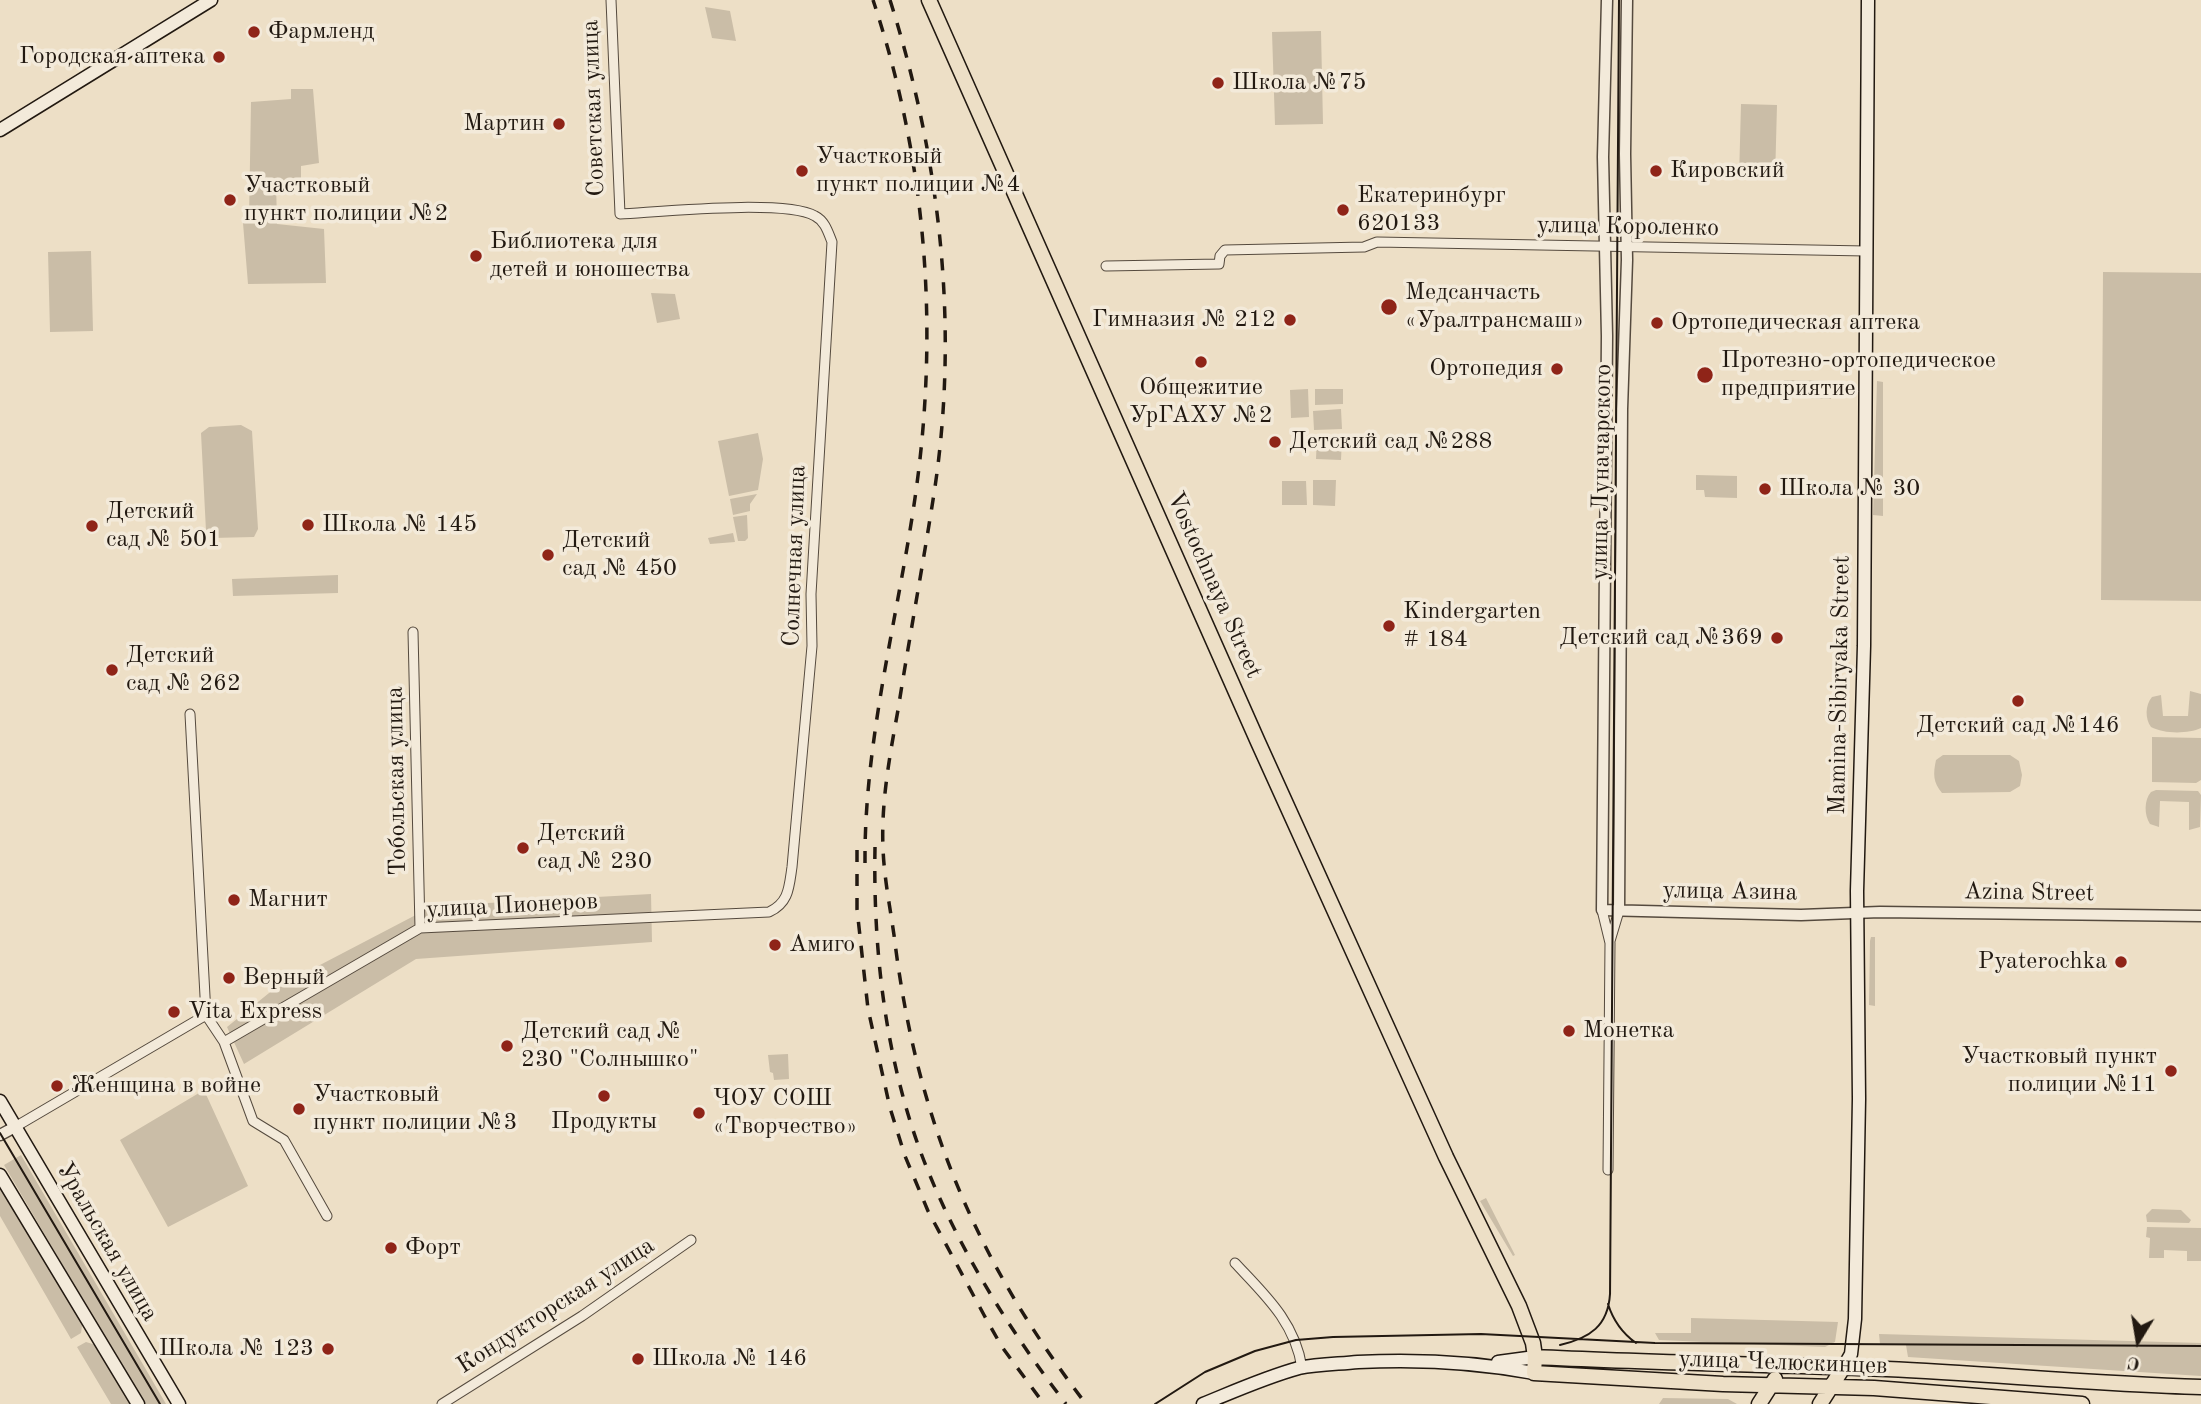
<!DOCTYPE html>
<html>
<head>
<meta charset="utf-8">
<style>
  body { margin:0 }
  #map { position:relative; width:2201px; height:1404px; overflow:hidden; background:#eddfc6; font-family:"Old Standard TT",serif }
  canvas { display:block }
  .north { position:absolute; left:2103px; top:1306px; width:70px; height:70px; -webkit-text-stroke:5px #f3eada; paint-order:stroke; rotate:191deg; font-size:19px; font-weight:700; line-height:28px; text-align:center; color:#221911 }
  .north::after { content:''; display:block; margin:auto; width:24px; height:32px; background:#221911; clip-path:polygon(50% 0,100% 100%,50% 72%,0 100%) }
</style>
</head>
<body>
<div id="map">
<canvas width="2201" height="1404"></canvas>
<div class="north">С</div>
</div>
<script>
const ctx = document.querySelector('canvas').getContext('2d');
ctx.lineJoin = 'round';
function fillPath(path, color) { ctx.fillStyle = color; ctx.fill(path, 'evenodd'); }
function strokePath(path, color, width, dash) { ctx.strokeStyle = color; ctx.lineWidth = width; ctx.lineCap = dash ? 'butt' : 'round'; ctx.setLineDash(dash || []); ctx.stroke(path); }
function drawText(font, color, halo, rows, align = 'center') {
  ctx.font = font + ' "Old Standard TT",serif'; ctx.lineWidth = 7; ctx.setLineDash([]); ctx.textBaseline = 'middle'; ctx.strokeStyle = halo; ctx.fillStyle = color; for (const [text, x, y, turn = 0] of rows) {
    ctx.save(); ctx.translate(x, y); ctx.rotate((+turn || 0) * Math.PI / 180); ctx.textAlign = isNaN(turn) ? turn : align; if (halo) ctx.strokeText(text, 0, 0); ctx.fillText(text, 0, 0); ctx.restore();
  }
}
fillPath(new Path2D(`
  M 705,7 L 730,11 L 736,41 L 712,38 Z
  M 1321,31 L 1323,124 L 1275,125 L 1272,32 Z
  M 291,89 L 313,89 L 319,163 L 301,166 L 301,182 L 276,181 L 277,224 L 324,229 L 326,283 L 248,284 L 243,223 L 249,219 L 251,102 L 291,99 Z
  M 1741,104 L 1777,105 L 1775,180 L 1739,179 Z
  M 91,251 L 93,331 L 50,332 L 48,252 Z
  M 2103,272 L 2201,273 L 2201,601 L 2101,600 Z
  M 651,293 L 675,294 L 680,319 L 657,323 Z
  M 1784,380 L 1831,381 L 1831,399 L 1784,397 Z
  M 1877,381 L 1883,382 L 1883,516 L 1873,515 Z
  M 1308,389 L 1309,417 L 1291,418 L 1290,390 Z
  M 1315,389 L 1343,389 L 1343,404 L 1315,405 Z
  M 1341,409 L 1342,429 L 1314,430 L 1313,411 Z
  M 241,425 L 252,431 L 258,529 L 254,537 L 212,538 L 206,531 L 201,433 L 209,427 Z
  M 758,433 L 763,459 L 758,490 L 729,496 L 718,441 Z
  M 1317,436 L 1342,437 L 1341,460 L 1316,459 Z
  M 1696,475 L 1737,476 L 1737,498 L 1705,497 L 1704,490 L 1696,490 Z
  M 1313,480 L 1336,480 L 1335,506 L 1313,505 Z
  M 1282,481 L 1306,481 L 1307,505 L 1282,505 Z
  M 757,494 L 750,504 L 750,511 L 733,515 L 730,499 Z
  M 747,515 L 748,538 L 745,541 L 738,541 L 733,517 Z
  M 733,533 L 735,542 L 710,544 L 708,538 Z
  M 338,575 L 338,593 L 233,596 L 232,579 Z
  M 2190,691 L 2201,694 L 2201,728 C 2188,734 2164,734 2151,727 C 2145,719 2145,705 2152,697 L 2161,695 L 2163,716 L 2188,716 Z
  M 2152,737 L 2201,738 L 2201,780 L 2196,783 L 2152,782 Z
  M 1943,755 L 2010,755 L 2019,761 L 2022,775 L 2020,786 L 2010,792 L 1942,793 C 1933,782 1933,774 1936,760 Z
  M 2156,790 L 2198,791 L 2201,795 L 2200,827 L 2189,830 L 2189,802 L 2160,801 L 2159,827 L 2150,824 C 2144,815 2144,800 2151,792 Z
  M 651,894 L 652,942 L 416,959 L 244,1064 L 227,1027 L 274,989 L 433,906 Z
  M 1871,937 L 1875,937 L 1875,1006 L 1869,1005 L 1870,941 Z
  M 788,1054 L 789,1079 L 774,1080 L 773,1073 L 770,1072 L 768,1055 Z
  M 204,1090 L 248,1186 L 168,1227 L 120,1140 Z
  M 21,1155 L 166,1404 L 144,1404 L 4,1165 Z
  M 0,1186 L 83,1319 L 81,1333 L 71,1339 L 0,1216 Z
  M 1486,1198 L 1515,1255 L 1513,1256 L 1480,1201 Z
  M 2152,1209 L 2181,1210 L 2191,1220 L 2189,1223 L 2147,1222 L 2146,1215 Z
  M 2147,1227 L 2201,1228 L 2201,1261 L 2187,1261 L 2187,1251 L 2164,1250 L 2164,1258 L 2149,1258 L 2150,1238 L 2146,1237 Z
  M 1691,1318 L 1838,1322 L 1835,1342 L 1825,1347 L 1659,1340 L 1655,1333 L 1691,1333 Z
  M 1879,1334 L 2201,1343 L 2201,1376 L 1908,1357 L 1906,1345 L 1880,1344 Z
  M 86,1342 L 96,1345 L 131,1404 L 111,1404 L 77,1347 Z
  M 1663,1398 L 1728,1399 L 1737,1404 L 1659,1404 Z`), '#cabda7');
const minor = new Path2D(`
  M 1106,266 L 1219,264 L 1220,256 L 1225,250 L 1364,247 L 1377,242 L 1866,251
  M 413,632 L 420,928
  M 190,714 L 206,1015 L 224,1042 L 253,1121 L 284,1140 L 327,1216
  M 1602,910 L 1610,943 L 1608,1170
  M 1610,941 L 1619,911
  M 224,1042 L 420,928 L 769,912 C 789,903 789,887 792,867 L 812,646 L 811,594 L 832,242 C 828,232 825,221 815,216 C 785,199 659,212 620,214 L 611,0
  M 15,1127 L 206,1015
  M 1235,1263 C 1265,1295 1295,1322 1302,1368
  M 442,1404 L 582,1316 L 691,1240`);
const tertiary = new Path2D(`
  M 1607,0 L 1603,157 L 1607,336 L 1602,910 L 1801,915 L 1880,912 L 2201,916
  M 1619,911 L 1622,409 L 1627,260 L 1625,154 L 1627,0
  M 0,1135 L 15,1127`);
const secondary = new Path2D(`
  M 0,130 L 211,0
  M 0,1101 L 179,1404
  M 0,1175 L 138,1404
  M 1498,1362 L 1535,1357
  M 1843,1368 L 1851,1354 L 1855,1319 L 1859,1099 L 1857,891 L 1864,646 L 1868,0
  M 1203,1404 C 1235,1391 1266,1377 1299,1368 C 1318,1364 1339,1364 1358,1362 C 1417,1359 1476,1362 1534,1373`);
const primary = new Path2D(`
  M 929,0 L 1258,742 L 1446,1157 L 1519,1306 L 1533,1343 L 1535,1357 L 1534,1373 L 1723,1384 L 1874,1388 L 2082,1404
  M 1535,1357 C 1652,1363 1770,1364 1887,1369 C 1992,1374 2096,1384 2201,1387
  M 1759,1404 L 1775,1379
  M 1820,1404 L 1843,1368`);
strokePath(minor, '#554a3e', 11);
strokePath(tertiary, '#554a3e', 13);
strokePath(secondary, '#221911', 15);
strokePath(primary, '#221911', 17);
strokePath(minor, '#f3eada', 9);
strokePath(tertiary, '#f3eada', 10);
strokePath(secondary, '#f3eada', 12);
strokePath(primary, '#eddfc6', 14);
strokePath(new Path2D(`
  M 0,1133 L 160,1404
  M 1608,1304 C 1613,1320 1622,1333 1636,1343
  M 1560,1345 C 1590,1338 1608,1326 1610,1294 L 1619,0
  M 1155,1404 L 1205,1372 L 1255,1351 L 1296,1340 L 1333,1337 L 1481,1334 L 1655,1343 L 2201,1346`), '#221911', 2);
strokePath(new Path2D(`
  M 890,0 C 941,161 960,332 933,500 C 922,570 909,640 898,710 C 890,754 881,802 883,848 C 884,877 890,907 894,935 C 916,1117 974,1258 1086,1404
  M 875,847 C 873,954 886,1065 926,1166 C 960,1251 1010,1331 1066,1404
  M 857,850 L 857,909 L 868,1009 L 890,1108 L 905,1156 L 928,1211 L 984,1315 L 1002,1347 L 1044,1404
  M 865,863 C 864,739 899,613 916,491 C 939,325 926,159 873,0`), '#221911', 3.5, [12, 12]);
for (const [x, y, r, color] of [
  [254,32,7,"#8f2418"],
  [219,57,7,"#8f2418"],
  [1218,83,7,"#8f2418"],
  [559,124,7,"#8f2418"],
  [802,171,7,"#8f2418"],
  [1656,171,7,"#8f2418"],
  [230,200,7,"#8f2418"],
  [1343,210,7,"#8f2418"],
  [476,256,7,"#8f2418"],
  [1389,307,9,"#8f2418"],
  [1290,320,7,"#8f2418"],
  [1657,323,7,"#8f2418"],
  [1201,362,7,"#8f2418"],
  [1557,369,7,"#8f2418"],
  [1705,375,9,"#8f2418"],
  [1275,442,7,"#8f2418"],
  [1765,489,7,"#8f2418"],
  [308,525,7,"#8f2418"],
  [92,526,7,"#8f2418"],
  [548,555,7,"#8f2418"],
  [1389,626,7,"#8f2418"],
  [1777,638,7,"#8f2418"],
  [112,670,7,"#8f2418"],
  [2018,701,7,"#8f2418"],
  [523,848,7,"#8f2418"],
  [234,900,7,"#8f2418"],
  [775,945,7,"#8f2418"],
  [2121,962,7,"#8f2418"],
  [229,978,7,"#8f2418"],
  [174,1012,7,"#8f2418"],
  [1569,1031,7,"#8f2418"],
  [507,1046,7,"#8f2418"],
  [2171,1071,7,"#8f2418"],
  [57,1086,7,"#8f2418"],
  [604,1096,7,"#8f2418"],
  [299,1109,7,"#8f2418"],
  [699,1113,7,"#8f2418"],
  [391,1248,7,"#8f2418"],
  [328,1349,7,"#8f2418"],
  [638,1359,7,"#8f2418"]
]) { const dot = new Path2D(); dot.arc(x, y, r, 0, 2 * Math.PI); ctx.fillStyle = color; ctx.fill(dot); strokePath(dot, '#f3eada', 2.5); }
drawText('24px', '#221911', '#f3eada', [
  ["Фармленд",268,32],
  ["Городская аптека",205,57,"right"],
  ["Школа №75",1232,83],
  ["Мартин",545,124,"right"],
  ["Участковый",816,157],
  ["пункт полиции №4",816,185],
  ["Кировский",1670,171],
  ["Участковый",244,186],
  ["пункт полиции №2",244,214],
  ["Екатеринбург",1357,196],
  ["620133",1357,224],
  ["Библиотека для",490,242],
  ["детей и юношества",490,270],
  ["Медсанчасть",1405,293],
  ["«Уралтрансмаш»",1405,321],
  ["Гимназия № 212",1276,320,"right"],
  ["Ортопедическая аптека",1671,323],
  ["Протезно-ортопедическое",1721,361],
  ["предприятие",1721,389],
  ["Ортопедия",1543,369,"right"],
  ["Общежитие",1201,388,"center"],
  ["УрГАХУ №2",1201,416,"center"],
  ["Детский сад №288",1289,442],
  ["Школа № 30",1779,489],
  ["Детский",106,512],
  ["сад № 501",106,540],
  ["Школа № 145",322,525],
  ["Детский",562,541],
  ["сад № 450",562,569],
  ["Kindergarten",1403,612],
  ["# 184",1403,640],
  ["Детский сад №369",1763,638,"right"],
  ["Детский",126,656],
  ["сад № 262",126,684],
  ["Детский сад №146",2018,726,"center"],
  ["Детский",537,834],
  ["сад № 230",537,862],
  ["Магнит",248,900],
  ["Амиго",789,945],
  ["Pyaterochka",2107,962,"right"],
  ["Верный",243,978],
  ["Vita Express",188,1012],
  ["Монетка",1583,1031],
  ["Детский сад №",521,1032],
  ["230 \"Солнышко\"",521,1060],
  ["Участковый пункт",2157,1057,"right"],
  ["полиции №11",2157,1085,"right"],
  ["Женщина в войне",71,1086],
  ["Участковый",313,1095],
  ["пункт полиции №3",313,1123],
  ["ЧОУ СОШ",713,1099],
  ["«Творчество»",713,1127],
  ["Продукты",604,1122,"center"],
  ["Форт",405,1248],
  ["Школа № 123",314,1349,"right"],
  ["Школа № 146",652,1359]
], 'left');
drawText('24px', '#221911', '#f3eada', [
  ["Советская улица",594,108,-92],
  ["улица Короленко",1628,227,1],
  ["улица Луначарского",1602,472,-89],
  ["Солнечная улица",795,556,-88],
  ["Vostochnaya Street",1214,585,66],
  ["Mamina-Sibiryaka Street",1840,685,-89],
  ["Тобольская улица",397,781,-91],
  ["улица Азина",1730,892,1],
  ["Azina Street",2029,893,1],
  ["улица Пионеров",512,906,-3],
  ["Уральская улица",107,1242,60],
  ["Кондукторская улица",556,1306,-33],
  ["улица Челюскинцев",1783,1363,2]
]);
</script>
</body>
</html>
